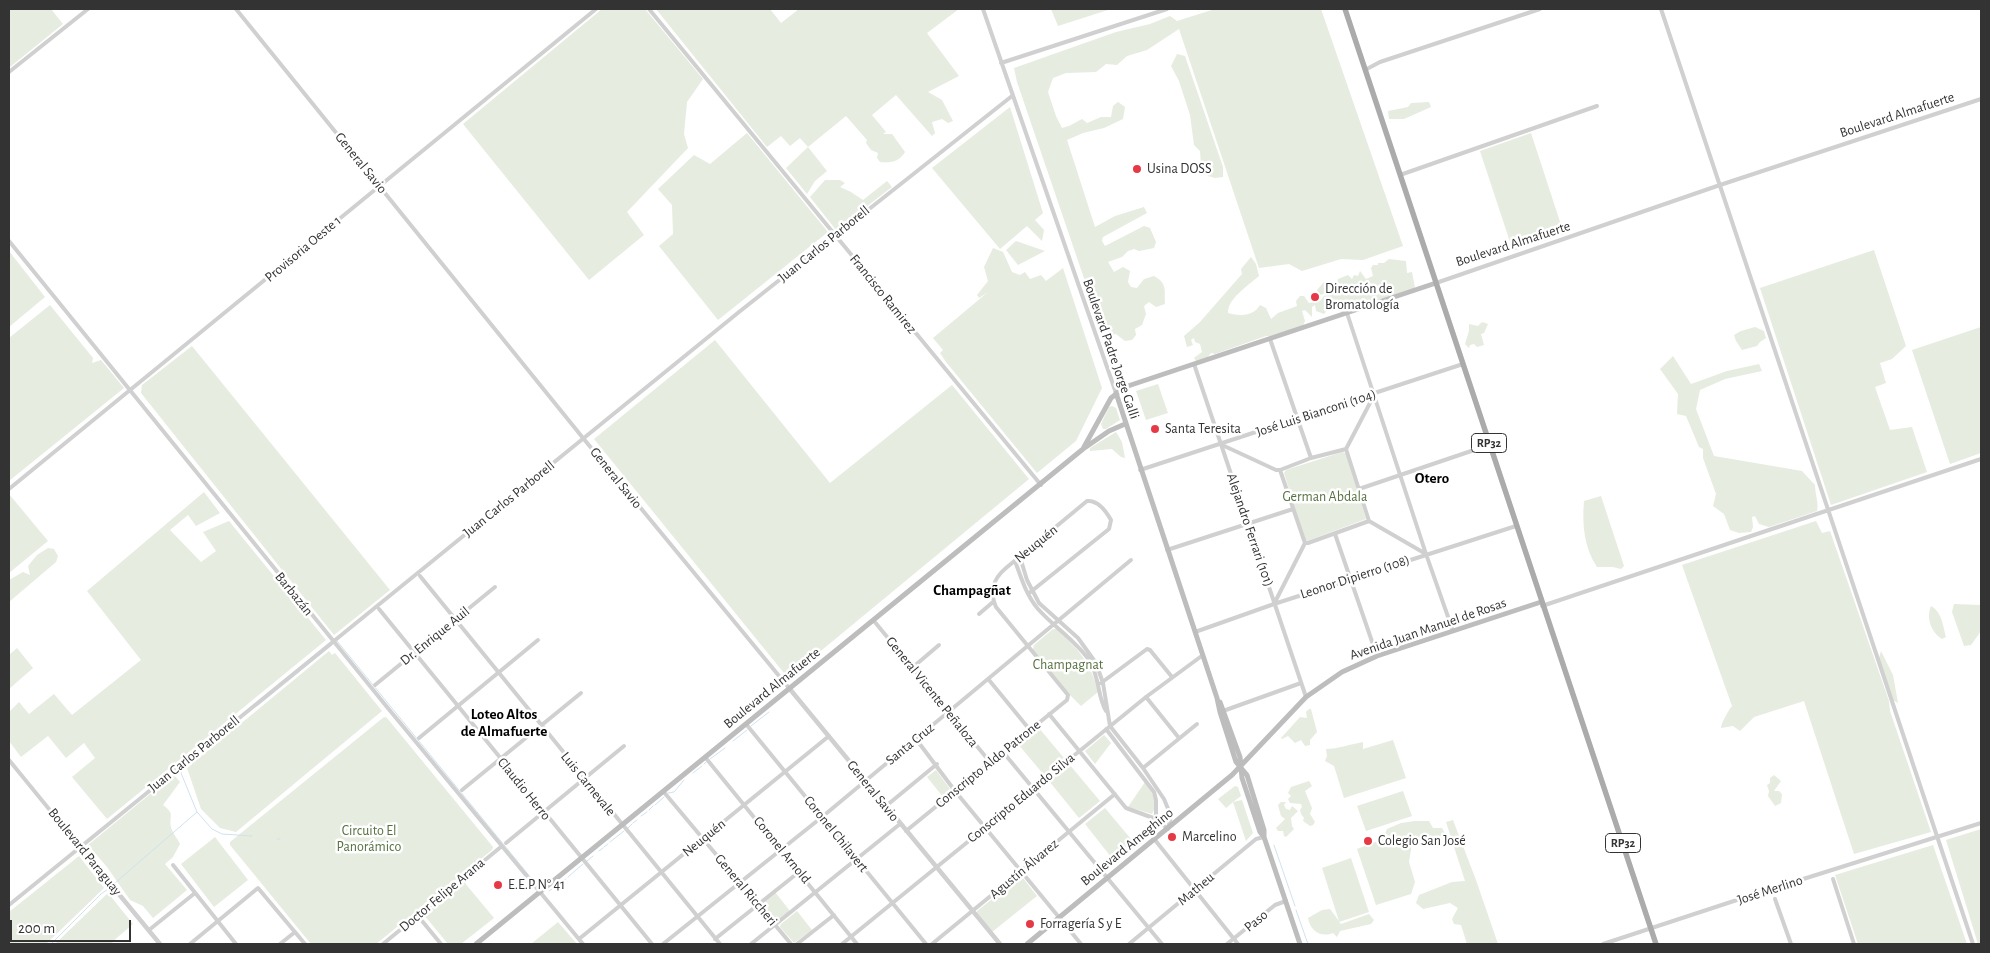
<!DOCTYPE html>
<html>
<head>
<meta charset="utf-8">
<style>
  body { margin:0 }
  #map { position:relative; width:1990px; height:953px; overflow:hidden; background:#fff; font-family:"Alegreya Sans",sans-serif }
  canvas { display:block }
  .frame { position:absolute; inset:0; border:10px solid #333; pointer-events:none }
  .scale { position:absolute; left:10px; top:920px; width:121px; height:22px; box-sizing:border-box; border:2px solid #333; border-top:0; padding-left:6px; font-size:15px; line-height:18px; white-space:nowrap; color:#333; -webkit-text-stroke:4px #fff; paint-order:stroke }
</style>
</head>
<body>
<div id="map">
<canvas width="1990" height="953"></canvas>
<div class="frame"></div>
<div class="scale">200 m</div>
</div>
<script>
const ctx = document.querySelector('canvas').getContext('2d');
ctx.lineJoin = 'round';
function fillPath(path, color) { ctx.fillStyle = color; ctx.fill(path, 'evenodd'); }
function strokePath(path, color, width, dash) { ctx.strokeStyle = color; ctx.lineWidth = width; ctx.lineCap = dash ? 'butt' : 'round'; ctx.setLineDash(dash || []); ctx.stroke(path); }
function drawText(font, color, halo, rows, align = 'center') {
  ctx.font = font + ' "Alegreya Sans",sans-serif'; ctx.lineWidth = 5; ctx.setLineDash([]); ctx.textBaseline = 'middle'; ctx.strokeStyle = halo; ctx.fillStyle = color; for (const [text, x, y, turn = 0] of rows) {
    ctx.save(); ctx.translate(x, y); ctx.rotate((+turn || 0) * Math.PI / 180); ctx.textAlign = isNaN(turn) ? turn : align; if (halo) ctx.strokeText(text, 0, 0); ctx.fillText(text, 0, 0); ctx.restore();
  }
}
fillPath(new Path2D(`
  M 9,9 L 51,9 L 63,24 L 10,67 Z
  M 602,9 L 645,9 L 703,79 L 687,102 L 684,134 L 688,148 L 627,212 L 644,235 L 589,280 L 463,124 Z
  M 656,9 L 770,9 L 781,23 L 799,9 L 959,9 L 927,33 L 959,76 L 928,92 L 942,100 L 953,121 L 948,123 L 942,119 L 932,122 L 935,133 L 932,136 L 896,95 L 872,115 L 886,132 L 883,134 L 892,134 L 905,152 C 899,162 891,163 880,162 L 877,158 L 878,153 L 871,150 L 866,143 L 867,140 L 846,116 L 808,147 L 827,171 L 815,181 L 807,194 L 786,168 L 808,147 L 800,138 L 790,146 L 781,136 L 767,147 Z
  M 1051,9 L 1111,9 L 1058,26 Z
  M 1215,9 L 1321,9 L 1403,246 L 1363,260 L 1341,259 L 1302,271 L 1289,264 L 1259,268 L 1179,29 L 1147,50 L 1127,56 L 1117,65 L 1106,64 L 1096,72 L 1066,73 L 1053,78 L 1048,92 L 1056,116 L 1062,128 L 1069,126 L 1082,119 L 1087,123 L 1101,117 L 1111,117 L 1113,106 L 1118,102 L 1125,107 L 1123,119 L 1104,128 L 1083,133 L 1067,140 L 1095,227 L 1115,216 L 1144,207 L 1147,213 L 1103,237 L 1102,241 L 1105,246 L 1144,226 L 1150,228 L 1156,242 L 1154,248 L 1139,251 L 1134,249 L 1128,251 L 1122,257 L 1108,262 L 1114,272 L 1123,267 L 1130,271 L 1128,282 L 1131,287 L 1137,288 L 1144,279 L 1154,276 C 1168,284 1164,290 1165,304 L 1156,307 L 1149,302 L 1144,306 L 1146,314 L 1142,325 L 1135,329 L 1136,335 L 1132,340 L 1125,341 L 1116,334 L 1111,335 L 1109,338 L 1103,334 L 1017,82 L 1014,68 L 1116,32 L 1150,24 L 1170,16 L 1177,21 Z
  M 1177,54 L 1185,56 L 1223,167 L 1223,177 L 1215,178 L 1208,176 L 1201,165 L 1200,151 L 1194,145 L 1190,115 L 1179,81 L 1171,66 Z
  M 1429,102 L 1431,107 L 1404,119 L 1389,119 L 1388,111 L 1408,107 L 1411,103 Z
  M 1010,107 L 1043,213 L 1035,220 L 1044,230 L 1042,241 L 1027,226 L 1000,249 L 932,168 Z
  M 747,133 L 828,232 L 718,320 L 659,246 L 673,234 L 672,205 L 658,189 L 694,155 L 710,164 Z
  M 1531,133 L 1564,234 L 1513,251 L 1480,151 Z
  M 825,180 L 840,180 L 845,183 L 840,187 L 851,192 L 863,200 L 887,181 L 892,187 L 836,230 L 810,197 Z
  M 1016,241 L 1045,251 L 1018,265 L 1006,250 Z
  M 993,248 L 1003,252 L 1012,272 L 1020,275 L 1025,272 L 1030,279 L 1041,275 L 1046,281 L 1063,268 L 1102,388 L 1076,441 L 1037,473 L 946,362 L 940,353 L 943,350 L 933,338 L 988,292 L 979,298 L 977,295 L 988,281 L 984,267 Z
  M 1874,250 L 1906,346 L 1892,359 L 1880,363 L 1886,383 L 1875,387 L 1890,430 L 1912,427 L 1927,472 L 1831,505 L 1760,288 Z
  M 9,251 L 45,297 L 9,327 Z
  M 1251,257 L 1256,264 L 1259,276 C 1249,285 1227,299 1228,313 C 1239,316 1253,317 1260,305 L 1266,308 L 1271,319 L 1278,313 L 1297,306 L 1296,301 L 1300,296 L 1304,296 L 1309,303 L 1320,301 L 1324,296 L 1332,293 L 1330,292 L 1320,295 L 1317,290 L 1324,282 L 1326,284 L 1333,282 L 1336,286 L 1338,279 L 1348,275 L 1352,279 L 1354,275 L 1358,276 L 1360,271 L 1366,279 L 1373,276 L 1371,268 L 1373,265 L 1378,265 L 1378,263 L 1384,263 L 1389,259 L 1406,261 L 1407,273 L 1412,272 L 1415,288 L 1348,310 L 1344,307 L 1342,313 L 1337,307 L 1332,305 L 1324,314 L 1316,311 L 1315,305 L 1312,307 L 1312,317 L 1305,310 L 1302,311 L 1305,321 L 1303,326 L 1270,336 L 1266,336 L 1215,354 L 1211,353 L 1208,357 L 1197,362 L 1194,358 L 1202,352 L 1200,344 L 1195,342 L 1194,338 L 1191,340 L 1193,345 L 1187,347 L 1184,336 L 1200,322 L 1242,274 L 1241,269 Z
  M 50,305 L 93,358 L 92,363 L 101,360 L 124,388 L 9,481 L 9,338 Z
  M 1482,322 L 1488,324 L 1484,333 L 1481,334 L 1484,345 L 1477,347 L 1474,344 L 1470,345 L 1469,348 L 1465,344 L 1469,331 L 1469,324 L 1478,326 Z
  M 1755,327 L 1764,331 L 1766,338 L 1760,342 L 1757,346 L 1742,350 L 1736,341 L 1734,335 L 1741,331 Z
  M 1981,327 L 1981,453 L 1950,464 L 1912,350 Z
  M 715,340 L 830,483 L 952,385 L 1029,479 L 788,678 L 594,439 Z
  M 192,346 L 390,590 L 334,635 L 141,393 L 142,385 Z
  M 1673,356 L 1691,384 L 1727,371 L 1759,364 L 1762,371 L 1725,379 L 1700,390 L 1696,409 L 1714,456 L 1802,471 L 1815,485 C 1815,494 1819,503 1817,511 L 1769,527 L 1759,524 L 1755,516 L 1752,517 L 1753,527 L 1751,532 L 1739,533 L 1730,530 L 1724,514 L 1713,506 L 1716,494 L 1703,458 L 1703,449 L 1699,447 L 1686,416 L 1677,414 L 1678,394 L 1660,369 Z
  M 1158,384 L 1168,413 L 1146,420 L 1136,391 Z
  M 1112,406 L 1116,408 L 1120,420 L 1106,429 L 1103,429 L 1101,424 L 1109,407 Z
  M 1116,432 L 1122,442 L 1125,458 L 1121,457 L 1112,449 L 1090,451 L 1090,448 Z
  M 1342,452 L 1346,453 L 1366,519 L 1307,541 L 1304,538 L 1284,473 L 1286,470 Z
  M 204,492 L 220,513 L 196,526 L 188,515 L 170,530 L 201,562 L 216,551 L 203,532 L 229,521 L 326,640 L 107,819 L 72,777 L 95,758 L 84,743 L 66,758 L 48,736 L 21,757 L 9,741 L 9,712 L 19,702 L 29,714 L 54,694 L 72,715 L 141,660 L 87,591 Z
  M 9,494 L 48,541 L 9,573 Z
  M 1601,496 L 1624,566 L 1621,569 L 1613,567 L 1597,567 C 1584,547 1582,525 1584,501 Z
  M 1816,521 L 1822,533 L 1830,531 L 1889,701 L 1890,711 L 1931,832 L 1854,854 L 1804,701 L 1754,717 L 1740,731 L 1733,726 L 1721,728 C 1721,724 1729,709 1732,706 L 1682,565 Z
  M 48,548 L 54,549 L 58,556 L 56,562 L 9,602 L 9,580 L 23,572 L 30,575 L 28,566 L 37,555 Z
  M 1954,604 L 1981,605 L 1981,631 L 1971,645 L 1964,646 L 1952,612 Z
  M 1931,606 C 1942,612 1943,626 1946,637 L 1942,639 C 1931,632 1926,618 1931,606 Z
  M 1053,629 L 1057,629 C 1079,650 1091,663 1098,692 L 1081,706 L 1070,695 L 1033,650 L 1034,645 Z
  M 17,648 L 33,668 L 9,689 L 9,655 Z
  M 329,651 L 332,655 L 335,653 L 382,711 L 236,832 L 220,828 L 201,809 L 187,768 Z
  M 1881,651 L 1893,675 L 1898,703 L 1893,700 L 1879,658 Z
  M 1309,709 L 1311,709 L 1317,732 L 1310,740 L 1310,745 L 1305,746 L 1301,740 L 1295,743 L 1288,736 L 1282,739 L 1281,738 L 1300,717 L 1307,718 L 1306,712 Z
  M 384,717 L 387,718 L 493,847 L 492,850 L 376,944 L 311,944 L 230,845 L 230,842 Z
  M 1038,727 L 1064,758 L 1044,775 L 1018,744 Z
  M 1104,735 L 1111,743 L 1095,764 L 1085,751 Z
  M 1393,740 L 1406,778 L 1344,798 L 1334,766 L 1325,761 L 1327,756 L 1326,749 C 1338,749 1351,744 1363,742 L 1363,749 Z
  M 1069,764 L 1100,801 L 1079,818 L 1049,781 Z
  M 936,770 L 950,789 L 943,797 L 927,777 Z
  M 1774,775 L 1781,781 L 1774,791 L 1779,791 L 1782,794 L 1781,803 L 1775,806 L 1768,796 L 1769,791 L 1767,785 L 1770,783 L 1770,778 Z
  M 172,776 L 175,776 L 180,782 L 163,805 C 177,815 167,817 172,830 C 173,834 178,839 180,844 L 173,857 L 165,864 L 187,890 L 153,918 L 143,906 L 130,900 L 107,867 L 88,845 Z
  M 1309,781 L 1312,786 L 1305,791 L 1312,808 L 1310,814 L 1315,822 L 1313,825 L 1310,826 L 1303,821 L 1304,818 L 1301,814 L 1300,810 L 1302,807 L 1301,804 L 1290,803 L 1288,799 L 1291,796 L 1288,793 L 1291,787 Z
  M 1145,782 C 1152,790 1159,804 1152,814 L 1128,807 Z
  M 1235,786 L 1238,787 L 1241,796 L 1233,802 L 1242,800 L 1253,833 L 1246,841 L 1233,802 L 1226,808 L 1218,799 Z
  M 1403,791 L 1412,816 L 1366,831 L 1357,806 Z
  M 1281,802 L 1286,802 L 1284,805 L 1286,809 L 1290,810 L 1292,806 L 1298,811 L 1291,818 L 1292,826 L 1294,829 L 1286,837 L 1284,836 L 1283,831 L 1278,831 L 1276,828 L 1285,819 L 1281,816 L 1278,805 Z
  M 1105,808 L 1136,845 L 1115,862 L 1085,824 Z
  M 1453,820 L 1476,880 L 1498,944 L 1467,944 L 1461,925 L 1454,924 L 1452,919 L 1458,908 L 1450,903 L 1423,909 L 1416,903 L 1419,895 L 1452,882 L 1465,881 L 1446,822 Z
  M 1415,821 L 1429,821 L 1433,828 L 1442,828 L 1446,835 L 1433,841 L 1423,838 L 1419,844 L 1412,843 L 1409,862 L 1415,882 L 1411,894 L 1376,905 L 1357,849 L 1378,841 L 1380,846 L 1387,829 L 1401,823 Z
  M 1981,829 L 1981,944 L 1978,944 L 1946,840 Z
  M 215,837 L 248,880 L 214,907 L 181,864 Z
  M 1933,845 L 1967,944 L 1858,944 L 1835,875 Z
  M 79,856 L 104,888 L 46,944 L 9,944 L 9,912 Z
  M 1351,858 L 1369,912 L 1339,922 L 1341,924 L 1369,914 L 1374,920 L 1371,924 L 1340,931 L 1337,937 L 1333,933 C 1321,938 1310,931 1308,918 L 1322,910 L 1330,909 L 1339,921 L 1322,868 Z
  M 1020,877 L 1023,878 L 1037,896 L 992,932 L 977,915 L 977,911 Z
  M 464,882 L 494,918 L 461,944 L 448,944 L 424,915 Z
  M 775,892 L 790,911 L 776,921 L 762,905 L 762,903 Z
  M 108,893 L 133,924 L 112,942 L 113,944 L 55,944 Z
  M 797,911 L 812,930 L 794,943 L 780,927 L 781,924 Z
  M 558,922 L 577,944 L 531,944 Z`), '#e6ecdf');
strokePath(new Path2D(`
  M 337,641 L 536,884 L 544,884
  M 257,706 L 332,645
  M 751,726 L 769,712
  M 733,741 L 747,730
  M 710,759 L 725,748
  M 188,762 L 183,767 L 181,773 L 197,812
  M 704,764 L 706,762
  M 693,773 L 702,766
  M 668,793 L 674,792 L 684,780
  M 655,805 L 664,797
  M 649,810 L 653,806
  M 641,816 L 647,812
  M 633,823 L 637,820
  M 628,828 L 632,824
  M 277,839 L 280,839
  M 610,842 L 624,831
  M 1274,845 L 1295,906
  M 604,847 L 608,844
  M 599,851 L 603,848
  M 587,861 L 593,856
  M 568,877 L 583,864
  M 115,883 L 197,812 L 212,829 L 222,834 L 252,836
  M 559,884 L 566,879
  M 549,891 L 558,885
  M 1296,910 L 1308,944
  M 51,944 L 101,894 L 108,889`), '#cfe2ee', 1);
strokePath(new Path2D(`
  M 236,9 L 583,438 L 789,688
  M 649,9 L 1041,485
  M 983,9 L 1116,393
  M 1661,9 L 1973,944
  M 1001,63 L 1167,9
  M 1365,70 L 1380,62 L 1540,9
  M 9,72 L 88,9
  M 1400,175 L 1597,106
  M 9,241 L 387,707 L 583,944
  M 1436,283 L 1720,185 L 1981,99
  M 1347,313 L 1426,554 L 1453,631
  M 1270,339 L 1311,458
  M 1194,364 L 1306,697
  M 1220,444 L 1276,470 L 1280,470
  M 1346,449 L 1369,521
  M 1346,449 L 1371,401 L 1373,393
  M 1140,470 L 1463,364
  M 1280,470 L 1305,543
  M 1280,470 L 1311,458 L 1346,449
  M 9,489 L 596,9
  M 1359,489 L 1489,445
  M 1369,521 L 1426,554
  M 1335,534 L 1377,656
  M 1305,543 L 1308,543 L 1369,521
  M 1167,550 L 1293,509
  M 1020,557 L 1027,580 L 1039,603 L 1078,638 L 1096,663 L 1103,683 L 1110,726 L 1143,768 L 1164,799 L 1171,816 L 1168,829 L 1156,819 L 1126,808 L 1049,714
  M 1015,561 C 1021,577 1026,595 1038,609 C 1054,627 1075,640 1089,660 C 1100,677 1097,696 1106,711
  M 420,576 L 720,944
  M 1274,604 L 1305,543
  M 1542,606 L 1981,459
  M 379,609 L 652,944
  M 979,614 L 993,602
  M 874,621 L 990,762
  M 1195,632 L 1274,604 L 1516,526
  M 912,668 L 939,645
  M 989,680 L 1030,730
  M 1101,683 L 1147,649 L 1150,650 L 1172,677
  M 375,685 L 495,587
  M 1146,697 L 1179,738
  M 1223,711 L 1301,683
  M 746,724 L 926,944
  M 1106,729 L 1154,792 L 1156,800 L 1156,819
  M 419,738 L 538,640
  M 916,739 L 955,791 L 1081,944
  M 1003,752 L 1162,944
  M 705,757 L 857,944
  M 9,760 L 80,847
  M 1143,768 L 1197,724
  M 462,790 L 581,693
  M 663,791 L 791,944
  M 886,806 L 937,764
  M 906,831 L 1067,700 L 1068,695 L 996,607 C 989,591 993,579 1006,568 L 1087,501 C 1098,500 1106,511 1111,520 L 1109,529 L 1028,594
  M 1155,840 L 1238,944
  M 506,843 L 624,746
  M 173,865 L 236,944
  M 1833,879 L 1854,944
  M 1775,899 L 1791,944
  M 9,905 L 739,312 L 1012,96
  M 418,916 L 441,944
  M 149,930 L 195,893
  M 579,939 L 829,736
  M 715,939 L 799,872
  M 190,944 L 258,888 L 305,944
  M 280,944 L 295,932
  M 383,944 L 502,846
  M 663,944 L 822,817 L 1131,560
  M 751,944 L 900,824
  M 797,944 L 834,915
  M 842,944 L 1146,697 L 1203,655
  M 932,944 L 1115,794
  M 1129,944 L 1256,839 L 1264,837
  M 1227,944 L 1275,905 L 1286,901
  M 1603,944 L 1743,898 L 1981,823`), '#d0d0d0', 4);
strokePath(new Path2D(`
  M 789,688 L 1000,944
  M 80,847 L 160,944`), '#d0d0d0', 4.5);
strokePath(new Path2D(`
  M 1116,393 L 1217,698 L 1220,712 L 1236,762 L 1247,775 L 1264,830 L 1264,837 L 1300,944
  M 1084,447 L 1111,398 L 1125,387 L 1436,283
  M 1220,702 L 1240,757 L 1242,778 L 1260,832 L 1264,837
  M 476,944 L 1083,449 L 1109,431 L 1125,424
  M 1027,944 L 1232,775 L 1306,697 L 1342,672 L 1377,656 L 1541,602`), '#bdbdbd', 5);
strokePath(new Path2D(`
  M 1345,9 L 1656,944`), '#ababab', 5.5);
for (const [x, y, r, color] of [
  [1137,169,5,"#e63946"],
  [1315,297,5,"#e63946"],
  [1155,429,5,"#e63946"],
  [1172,837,5,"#e63946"],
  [1368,841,5,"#e63946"],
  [498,885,5,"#e63946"],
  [1030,924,5,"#e63946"]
]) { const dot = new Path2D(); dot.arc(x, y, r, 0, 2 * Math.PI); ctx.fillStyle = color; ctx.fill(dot); strokePath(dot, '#fff', 2); }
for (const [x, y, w] of [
  [1489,443,35],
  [1623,843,35]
]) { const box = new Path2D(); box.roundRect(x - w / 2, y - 9.5, w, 19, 4); ctx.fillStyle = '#fff'; ctx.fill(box); strokePath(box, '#333', 1); }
drawText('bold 12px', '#333', null, [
  ["RP32",1489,443],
  ["RP32",1623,843]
]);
drawText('14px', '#333', '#fff', [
  ["Boulevard Almafuerte",1897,115,-18],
  ["General Savio",361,163,51],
  ["Juan Carlos Parborell",824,244,-39],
  ["Boulevard Almafuerte",1513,244,-18],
  ["Provisoria Oeste 1",303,249,-40],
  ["Francisco Ramirez",883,294,51],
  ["Boulevard Padre Jorge Galli",1111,349,71],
  ["José Luis Bianconi (104)",1316,413,-18],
  ["General Savio",616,478,51],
  ["Juan Carlos Parborell",509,499,-39],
  ["Alejandro Ferrari (101)",1250,530,71],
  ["Neuquén",1036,544,-39],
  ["Leonor Dipierro (108)",1355,577,-18],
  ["Barbazán",294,594,51],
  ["Avenida Juan Manuel de Rosas",1428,629,-19],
  ["Dr. Enrique Auil",435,636,-39],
  ["Boulevard Almafuerte",772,688,-39],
  ["General Vicente Peñaloza",932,692,51],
  ["Santa Cruz",910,744,-39],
  ["Juan Carlos Parborell",194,754,-39],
  ["Conscripto Aldo Patrone",988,764,-39],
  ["Luis Carnevale",588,784,51],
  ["Claudio Herro",524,789,51],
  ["General Savio",873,791,51],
  ["Conscripto Eduardo Silva",1021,798,-39],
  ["Coronel Chilavert",836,834,51],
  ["Neuquén",704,838,-39],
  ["Boulevard Ameghino",1127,847,-39],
  ["Coronel Arnold",782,850,51],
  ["Boulevard Paraguay",85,852,51],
  ["Agustín Álvarez",1024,869,-40],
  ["Matheu",1196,889,-40],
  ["General Riccheri",746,890,50],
  ["José Merlino",1770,890,-18],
  ["Doctor Felipe Arana",442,895,-40],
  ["Paso",1256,921,-39]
]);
drawText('14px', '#333', '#fff', [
  ["Usina DOSS",1147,169],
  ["Dirección de",1325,289],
  ["Bromatología",1325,305],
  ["Santa Teresita",1165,429],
  ["Marcelino",1182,837],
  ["Colegio San José",1378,841],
  ["E.E.P N° 41",508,885],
  ["Forragería S y E",1040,924]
], 'left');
drawText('14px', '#56703f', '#fff', [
  ["German Abdala",1325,497],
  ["Champagnat",1068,665],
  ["Circuito El",369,831],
  ["Panorámico",369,847]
]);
drawText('bold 15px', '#000', '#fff', [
  ["Otero",1432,478],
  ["Champagñat",972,590],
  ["Loteo Altos",504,714],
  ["de Almafuerte",504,731]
]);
</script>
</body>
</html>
